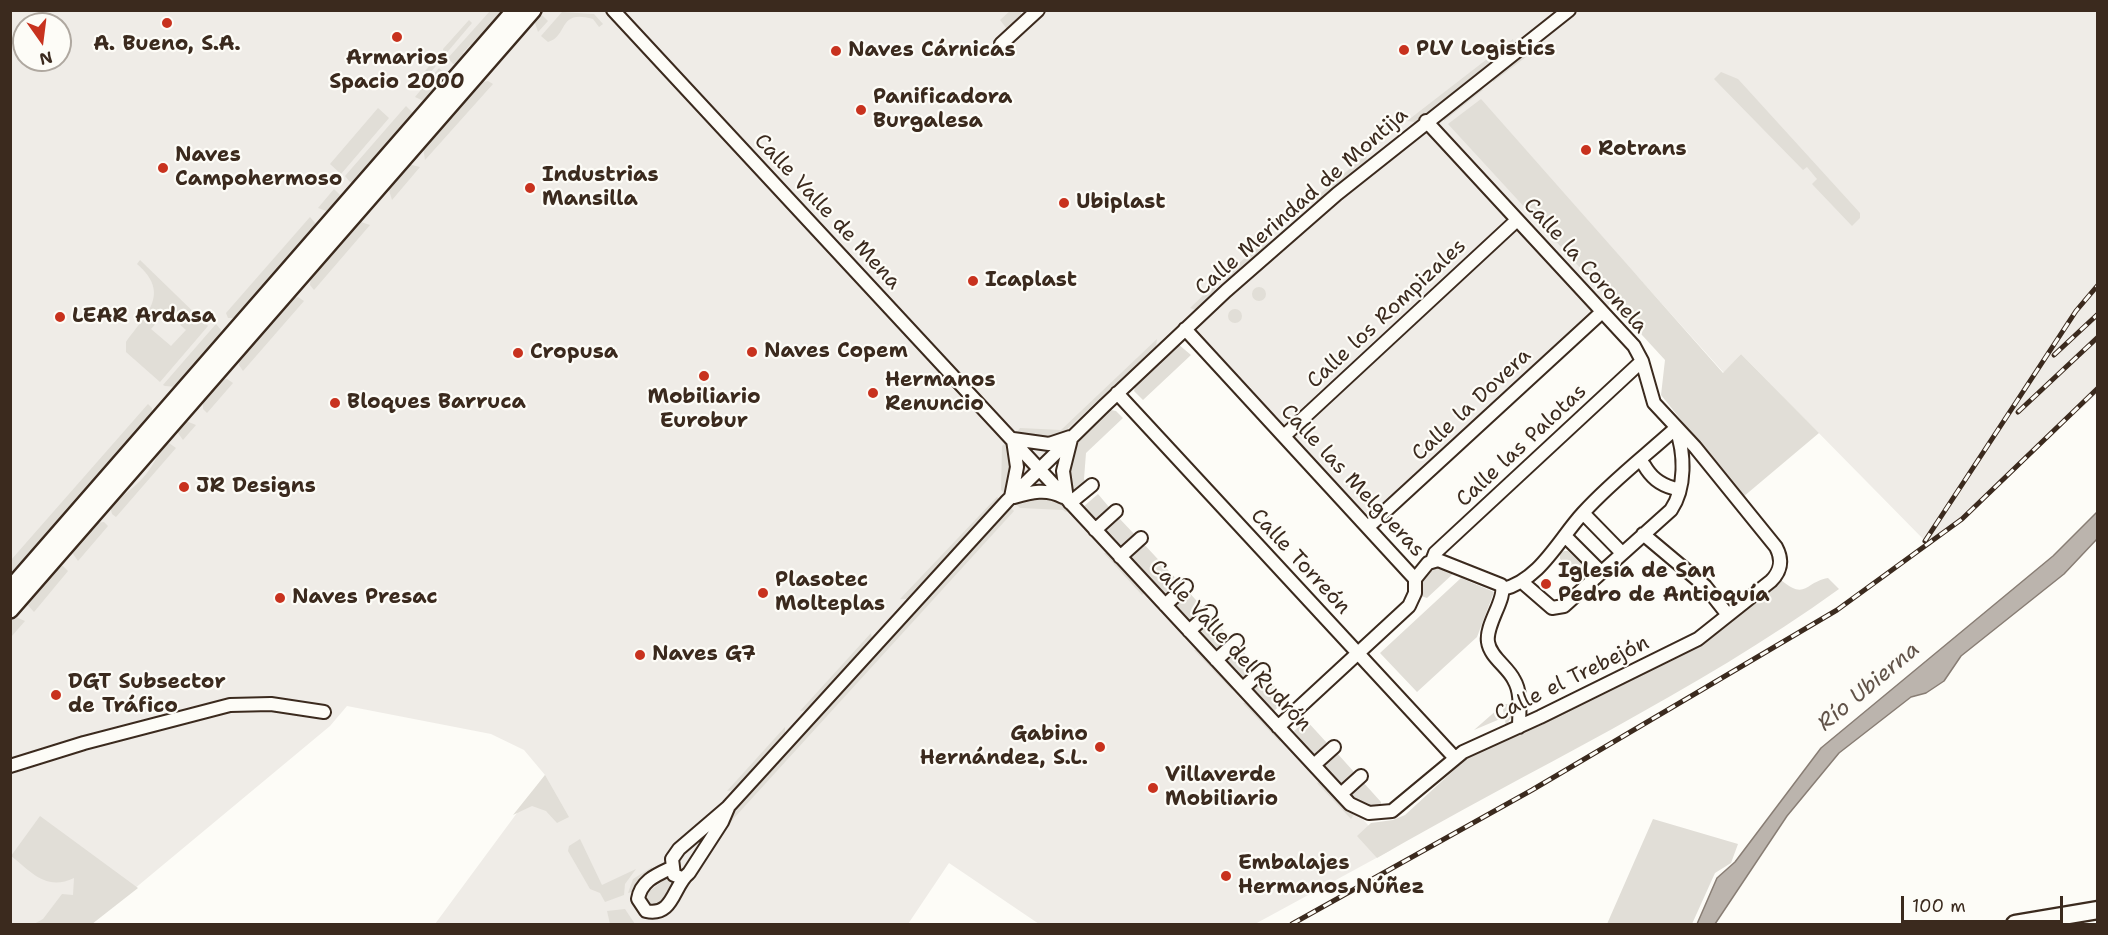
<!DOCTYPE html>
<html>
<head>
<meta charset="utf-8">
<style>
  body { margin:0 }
  #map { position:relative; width:2108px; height:935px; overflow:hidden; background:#fdfcf7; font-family:"Shantell Sans",sans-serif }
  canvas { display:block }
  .frame { position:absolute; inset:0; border:12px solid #3b2a1e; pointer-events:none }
  .north { position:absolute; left:12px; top:12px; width:60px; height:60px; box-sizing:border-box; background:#fdfcf7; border:2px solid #afa8a0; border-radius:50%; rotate:166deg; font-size:16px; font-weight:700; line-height:24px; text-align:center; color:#3b2a1e }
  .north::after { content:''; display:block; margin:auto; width:21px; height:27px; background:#c8321e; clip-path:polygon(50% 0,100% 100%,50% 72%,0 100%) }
  .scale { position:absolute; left:1901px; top:896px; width:162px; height:27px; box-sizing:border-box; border:3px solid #3b2a1e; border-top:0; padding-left:8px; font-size:18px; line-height:21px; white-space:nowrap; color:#3b2a1e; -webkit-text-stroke:4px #fdfcf7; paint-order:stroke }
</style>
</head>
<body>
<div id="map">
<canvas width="2108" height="935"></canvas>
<div class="frame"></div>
<div class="north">N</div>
<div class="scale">100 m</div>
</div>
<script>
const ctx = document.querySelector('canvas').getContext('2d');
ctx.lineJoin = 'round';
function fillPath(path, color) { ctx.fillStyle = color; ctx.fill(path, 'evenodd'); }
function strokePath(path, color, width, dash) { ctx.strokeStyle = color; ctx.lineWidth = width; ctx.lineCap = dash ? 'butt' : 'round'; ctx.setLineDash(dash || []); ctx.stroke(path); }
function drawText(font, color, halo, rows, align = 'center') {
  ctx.font = font + ' "Shantell Sans",sans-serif'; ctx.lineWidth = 4.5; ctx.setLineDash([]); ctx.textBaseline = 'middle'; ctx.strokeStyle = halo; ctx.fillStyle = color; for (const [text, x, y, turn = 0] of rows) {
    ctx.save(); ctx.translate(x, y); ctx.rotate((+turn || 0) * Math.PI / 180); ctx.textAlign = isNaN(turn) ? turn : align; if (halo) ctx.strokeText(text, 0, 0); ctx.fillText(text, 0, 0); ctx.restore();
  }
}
fillPath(new Path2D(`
  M 10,11 L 2097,11 L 2097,394 L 1930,546 L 1741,354 L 1724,373 L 1637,276 L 1602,312 L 1368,527 L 1185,329 L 1040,468 L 1391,850 L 1255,924 L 1039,924 L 949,863 L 908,924 L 435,924 L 545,775 L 524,750 L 491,734 L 347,706 L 330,726 L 92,924 L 11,924 ZM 24,24 L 60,24 L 60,60 L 24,60 Z`), '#efece7');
fillPath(new Path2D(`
  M 490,11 L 504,11 L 473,47 L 470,45 L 463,53 L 466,56 L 459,64 L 453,64 L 448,58 Z
  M 1010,11 L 1021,11 L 1021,16 L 1007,29 L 1000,20 Z
  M 562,12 L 594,14 L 603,24 L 599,27 L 593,19 C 557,9 569,36 548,42 L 541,36 Z
  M 540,13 L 548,21 L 538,32 L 534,20 Z
  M 469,20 L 472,23 L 444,56 L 443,49 Z
  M 1513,39 L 1514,44 L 1415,122 L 1407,121 Z
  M 1534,45 L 1539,47 L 1493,82 L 1493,77 Z
  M 432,63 L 436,66 L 414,90 L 411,87 Z
  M 439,68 L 446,75 L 445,79 L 426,102 L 415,97 Z
  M 1721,72 L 1738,79 L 1860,213 L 1860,218 L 1852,226 L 1812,184 L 1817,179 L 1807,167 L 1803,170 L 1714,79 Z
  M 488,81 L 493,84 L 425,160 L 423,147 L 478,83 Z
  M 1480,88 L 1483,90 L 1444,121 L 1444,115 Z
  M 1481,99 L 1723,373 L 1741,354 L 1819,433 L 1743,497 L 1661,395 L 1665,360 L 1448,124 Z
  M 406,106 L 412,112 L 411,119 L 356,182 L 350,182 L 345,176 Z
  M 378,108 L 389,118 L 341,174 L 330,164 Z
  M 1366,155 L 1367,161 L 1319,202 L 1314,199 Z
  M 412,165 L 420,167 L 392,200 L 388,187 L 406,166 Z
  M 334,189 L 340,195 L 341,200 L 329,212 L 318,208 Z
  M 310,217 L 316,224 L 315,229 L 237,318 L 228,318 L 226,313 Z
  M 358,221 L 370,225 L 314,290 L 310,285 L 311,275 Z
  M 1269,237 L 1268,246 L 1228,280 L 1221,279 Z
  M 140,260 L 208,326 L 160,382 L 126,352 L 126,342 C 145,315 172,294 137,264 ZM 166,312 L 186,330 L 171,346 L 151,329 Z
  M 1215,284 L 1215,293 L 1196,310 L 1190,308 Z
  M1252 294a7 7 0 1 1 14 0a7 7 0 1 1-14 0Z
  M 298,297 L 304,301 L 243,371 L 239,365 L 240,356 L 289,301 Z
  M1228 316a7 7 0 1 1 14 0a7 7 0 1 1-14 0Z
  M 216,324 L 221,330 L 220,338 L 177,387 L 165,386 L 163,385 Z
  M 1157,339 L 1156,346 L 1063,433 C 1047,439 1033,440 1017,432 L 1020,428 L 1061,430 Z
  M 1178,344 L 1191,355 L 1143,400 L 1134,391 L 1136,383 Z
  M 227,379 L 233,383 L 207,413 L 203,409 L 203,400 L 220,380 Z
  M 148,404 L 152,408 L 152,415 L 11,579 L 11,560 Z
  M 1111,410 L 1116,411 L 1123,418 L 1086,453 L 1084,479 L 1086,483 L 1073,495 C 1062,458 1080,431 1111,410 Z
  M 186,421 L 196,425 L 183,440 L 178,433 L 178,428 Z
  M 169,443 L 176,448 L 116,517 L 112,514 L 110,506 C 136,485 148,479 162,446 Z
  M 1005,443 C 1015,458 1013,478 1004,493 L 1001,490 L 1002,446 Z
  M 1098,494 L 1109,507 L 1095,520 L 1083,507 Z
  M 1040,495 L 1060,501 L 1069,510 L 1066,512 L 1063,510 L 1020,508 L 1016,504 Z
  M 997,497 L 1000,499 L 909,599 L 900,599 Z
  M 1011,508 L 1014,511 L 734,818 L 694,880 L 693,876 L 732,813 Z
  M 1119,518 L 1136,536 L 1122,549 L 1105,530 Z
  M 104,522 L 108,526 L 78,561 L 71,551 L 95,523 Z
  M 1142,542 L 1180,583 L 1166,597 L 1127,556 Z
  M 1564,551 L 1568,551 L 1587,569 L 1583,579 L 1560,559 L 1560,554 Z
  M 1104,553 L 1110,553 L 1145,592 L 1142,595 Z
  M 63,566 L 68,571 L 34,612 L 26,603 L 57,567 Z
  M 1439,566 L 1455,572 L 1427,598 L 1418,595 L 1423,576 Z
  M 1461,578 L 1494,592 L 1477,637 L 1417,692 L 1380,653 Z
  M 1828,578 L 1839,589 C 1695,693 1531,769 1377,858 L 1357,836 L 1371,823 L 1393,820 L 1405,815 L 1466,759 L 1704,642 L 1781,580 C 1806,601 1805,582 1828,578 Z
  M 1187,590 L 1203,608 L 1190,621 L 1173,603 Z
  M 16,617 L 25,621 L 11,637 L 11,621 Z
  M 1212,618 L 1230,637 L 1216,650 L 1199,631 Z
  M 871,633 L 872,639 L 867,645 L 809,710 L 800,711 Z
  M 1239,647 L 1256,666 L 1243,678 L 1226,660 Z
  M 1194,650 L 1199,650 L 1233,686 L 1232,690 Z
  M 1266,677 L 1287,699 L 1274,711 L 1253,689 Z
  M 1243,703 L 1249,703 L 1281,737 L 1280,742 Z
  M 1502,704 L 1515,704 L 1513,714 L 1506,726 Z
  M 1498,709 L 1500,719 L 1474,730 Z
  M 1306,720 L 1327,743 L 1313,755 L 1294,731 Z
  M 785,727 L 785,734 L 736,790 L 727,791 Z
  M 1337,753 L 1354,772 L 1341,784 L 1324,765 Z
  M 545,775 L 569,817 L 557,823 L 546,811 L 532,806 L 513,815 Z
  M 1321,781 L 1354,814 L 1351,819 L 1317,783 Z
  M 1363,782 L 1381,802 L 1381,808 L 1367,807 L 1351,794 Z
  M 40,816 L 138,888 L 92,924 L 34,924 L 43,919 L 62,894 L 73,895 L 74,878 C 45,892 30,870 11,856 Z
  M 1653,819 L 1738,844 L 1731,863 L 1715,873 L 1692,924 L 1607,924 Z
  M 580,839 L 602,885 L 636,869 L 625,884 L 624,895 L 605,902 L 600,893 L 590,889 L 568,851 L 569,846 Z
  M 652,867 L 652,871 L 639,878 L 632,892 L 628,893 L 633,879 Z
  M 668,877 L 672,885 C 667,894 662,906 651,904 L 646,898 L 647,893 Z
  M 625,909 L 635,924 L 610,924 L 607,911 Z`), '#e1ded7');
const water = new Path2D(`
  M 2097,512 L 2097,539 L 2064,574 L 1961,656 L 1944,681 L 1926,693 L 1911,697 L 1839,753 L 1787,816 L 1715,924 L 1697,924 L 1717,878 L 1735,862 L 1821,748 L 2053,556 Z`);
fillPath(water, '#bbb4ad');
strokePath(water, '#887d74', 1.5);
const minor = new Path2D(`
  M 613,10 L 1350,804 L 1369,813 L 1392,811 L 1463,752 L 1540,717 L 1698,639 L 1771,581 C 1781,571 1783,560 1776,547 L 1695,447 L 1654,403 L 1642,361 L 1634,346 L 1426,121
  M 1001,44 L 1038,10
  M 1185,329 L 1415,579
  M 1117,393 L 1454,757
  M 1284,436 L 1517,220
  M 1013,439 L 1049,444 L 1070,437
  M 1644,465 C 1651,477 1659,484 1673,488
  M 1011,497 L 1017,467 L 1013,440
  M 1014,497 C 1031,492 1047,488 1063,497
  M 1067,499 L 1063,471 L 1071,439
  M 1070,503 L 1092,485
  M 1583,513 L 1622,553
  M 1368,527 L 1602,312
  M 1095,530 L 1116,511
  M 1643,534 L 1705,586 L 1728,615
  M 1565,536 L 1601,572
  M 1120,557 L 1141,538
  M 1432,561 L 1435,553 L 1642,361
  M 1415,579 L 1428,563 L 1438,560 L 1501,585 C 1508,597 1485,624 1488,642 C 1490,657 1508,667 1514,680 C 1522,693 1519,712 1519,727
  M 1522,582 L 1552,608 L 1564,606 L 1671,510 C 1686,488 1685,453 1676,429
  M 1503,589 C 1540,580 1559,539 1583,513 C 1611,482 1645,456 1676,428
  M 1165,605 L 1186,586
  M 1189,631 L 1210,612
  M 1216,660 L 1237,641
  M 1243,688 L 1263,670
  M 1278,727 L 1409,606 L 1415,593 L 1415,579
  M 1314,765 L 1334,747
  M 10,766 L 84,743 L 230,705 L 271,704 L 324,712
  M 1341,794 L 1361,776
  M 671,868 C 656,875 641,881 638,899 L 646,911 C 674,917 673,885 689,873 L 722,822 L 728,808
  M 682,878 L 674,875 L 672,859 L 679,849 L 728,807 L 1007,501 L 1104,406 L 1226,291 L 1337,194 L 1569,10`);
const major = new Path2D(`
  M 10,589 L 515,10
  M 10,610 L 533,10`);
const highway = new Path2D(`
  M 2015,924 L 2098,910`);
strokePath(minor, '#3b2a1e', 16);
strokePath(major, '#3b2a1e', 20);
strokePath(highway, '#3b2a1e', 21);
strokePath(minor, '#fdfcf7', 12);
strokePath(major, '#fdfcf7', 15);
strokePath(highway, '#fdfcf7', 16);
const rail = new Path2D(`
  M 2054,355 L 2098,314
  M 2018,412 L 2098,337
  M 1925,541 L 2076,311 L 2098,285
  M 1292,924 L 1532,790 L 1837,610 L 1962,519 L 2098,388`);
strokePath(rail, '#3b2a1e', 5);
strokePath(rail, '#fdfcf7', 3, [9]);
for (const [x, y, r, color] of [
  [167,23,6,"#c8321e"],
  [397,37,6,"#c8321e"],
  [1404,50,6,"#c8321e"],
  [836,51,6,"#c8321e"],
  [861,110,6,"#c8321e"],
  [1586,150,6,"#c8321e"],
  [163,168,6,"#c8321e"],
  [530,188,6,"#c8321e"],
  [1064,203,6,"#c8321e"],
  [973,281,6,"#c8321e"],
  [60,317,6,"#c8321e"],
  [752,352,6,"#c8321e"],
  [518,353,6,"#c8321e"],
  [704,376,6,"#c8321e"],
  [873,393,6,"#c8321e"],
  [335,403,6,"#c8321e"],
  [184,487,6,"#c8321e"],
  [1546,584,6,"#c8321e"],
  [763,593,6,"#c8321e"],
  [280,598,6,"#c8321e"],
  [640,655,6,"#c8321e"],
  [56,695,6,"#c8321e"],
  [1100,747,6,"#c8321e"],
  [1153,788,6,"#c8321e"],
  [1226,876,6,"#c8321e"]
]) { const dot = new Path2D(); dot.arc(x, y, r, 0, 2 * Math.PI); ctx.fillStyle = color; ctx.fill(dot); strokePath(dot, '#fdfcf7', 2); }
drawText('bold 21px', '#3b2a1e', '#fdfcf7', [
  ["A. Bueno, S.A.",167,45,"center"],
  ["PLV Logistics",1416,50],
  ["Naves Cárnicas",848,51],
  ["Armarios",397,59,"center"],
  ["Spacio 2000",397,83,"center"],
  ["Panificadora",873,98],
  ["Burgalesa",873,122],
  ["Rotrans",1598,150],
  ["Naves",175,156],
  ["Campohermoso",175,180],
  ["Industrias",542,176],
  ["Mansilla",542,200],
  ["Ubiplast",1076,203],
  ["Icaplast",985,281],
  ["LEAR Ardasa",72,317],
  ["Naves Copem",764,352],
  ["Cropusa",530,353],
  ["Hermanos",885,381],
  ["Renuncio",885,405],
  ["Mobiliario",704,398,"center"],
  ["Eurobur",704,422,"center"],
  ["Bloques Barruca",347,403],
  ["JR Designs",196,487],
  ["Iglesia de San",1558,572],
  ["Pedro de Antioquía",1558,596],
  ["Plasotec",775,581],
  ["Molteplas",775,605],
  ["Naves Presac",292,598],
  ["Naves G7",652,655],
  ["DGT Subsector",68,683],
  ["de Tráfico",68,707],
  ["Gabino",1088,735,"right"],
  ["Hernández, S.L.",1088,759,"right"],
  ["Villaverde",1165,776],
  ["Mobiliario",1165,800],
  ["Embalajes",1238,864],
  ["Hermanos Núñez",1238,888]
], 'left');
drawText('21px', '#3b2a1e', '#fdfcf7', [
  ["Calle Merindad de Montija",1302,202,-41],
  ["Calle Valle de Mena",827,212,47],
  ["Calle la Coronela",1585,266,48],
  ["Calle los Rompizales",1387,314,-43],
  ["Calle la Dovera",1472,405,-43],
  ["Calle las Palotas",1522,446,-43],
  ["Calle las Melgueras",1352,481,47],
  ["Calle Torreón",1300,562,47],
  ["Calle Valle del Rudrón",1230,646,47],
  ["Calle el Trebejón",1572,679,-26]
]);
drawText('italic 22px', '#615349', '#fdfcf7', [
  ["Río Ubierna",1869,687,-40]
]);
</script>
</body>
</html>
